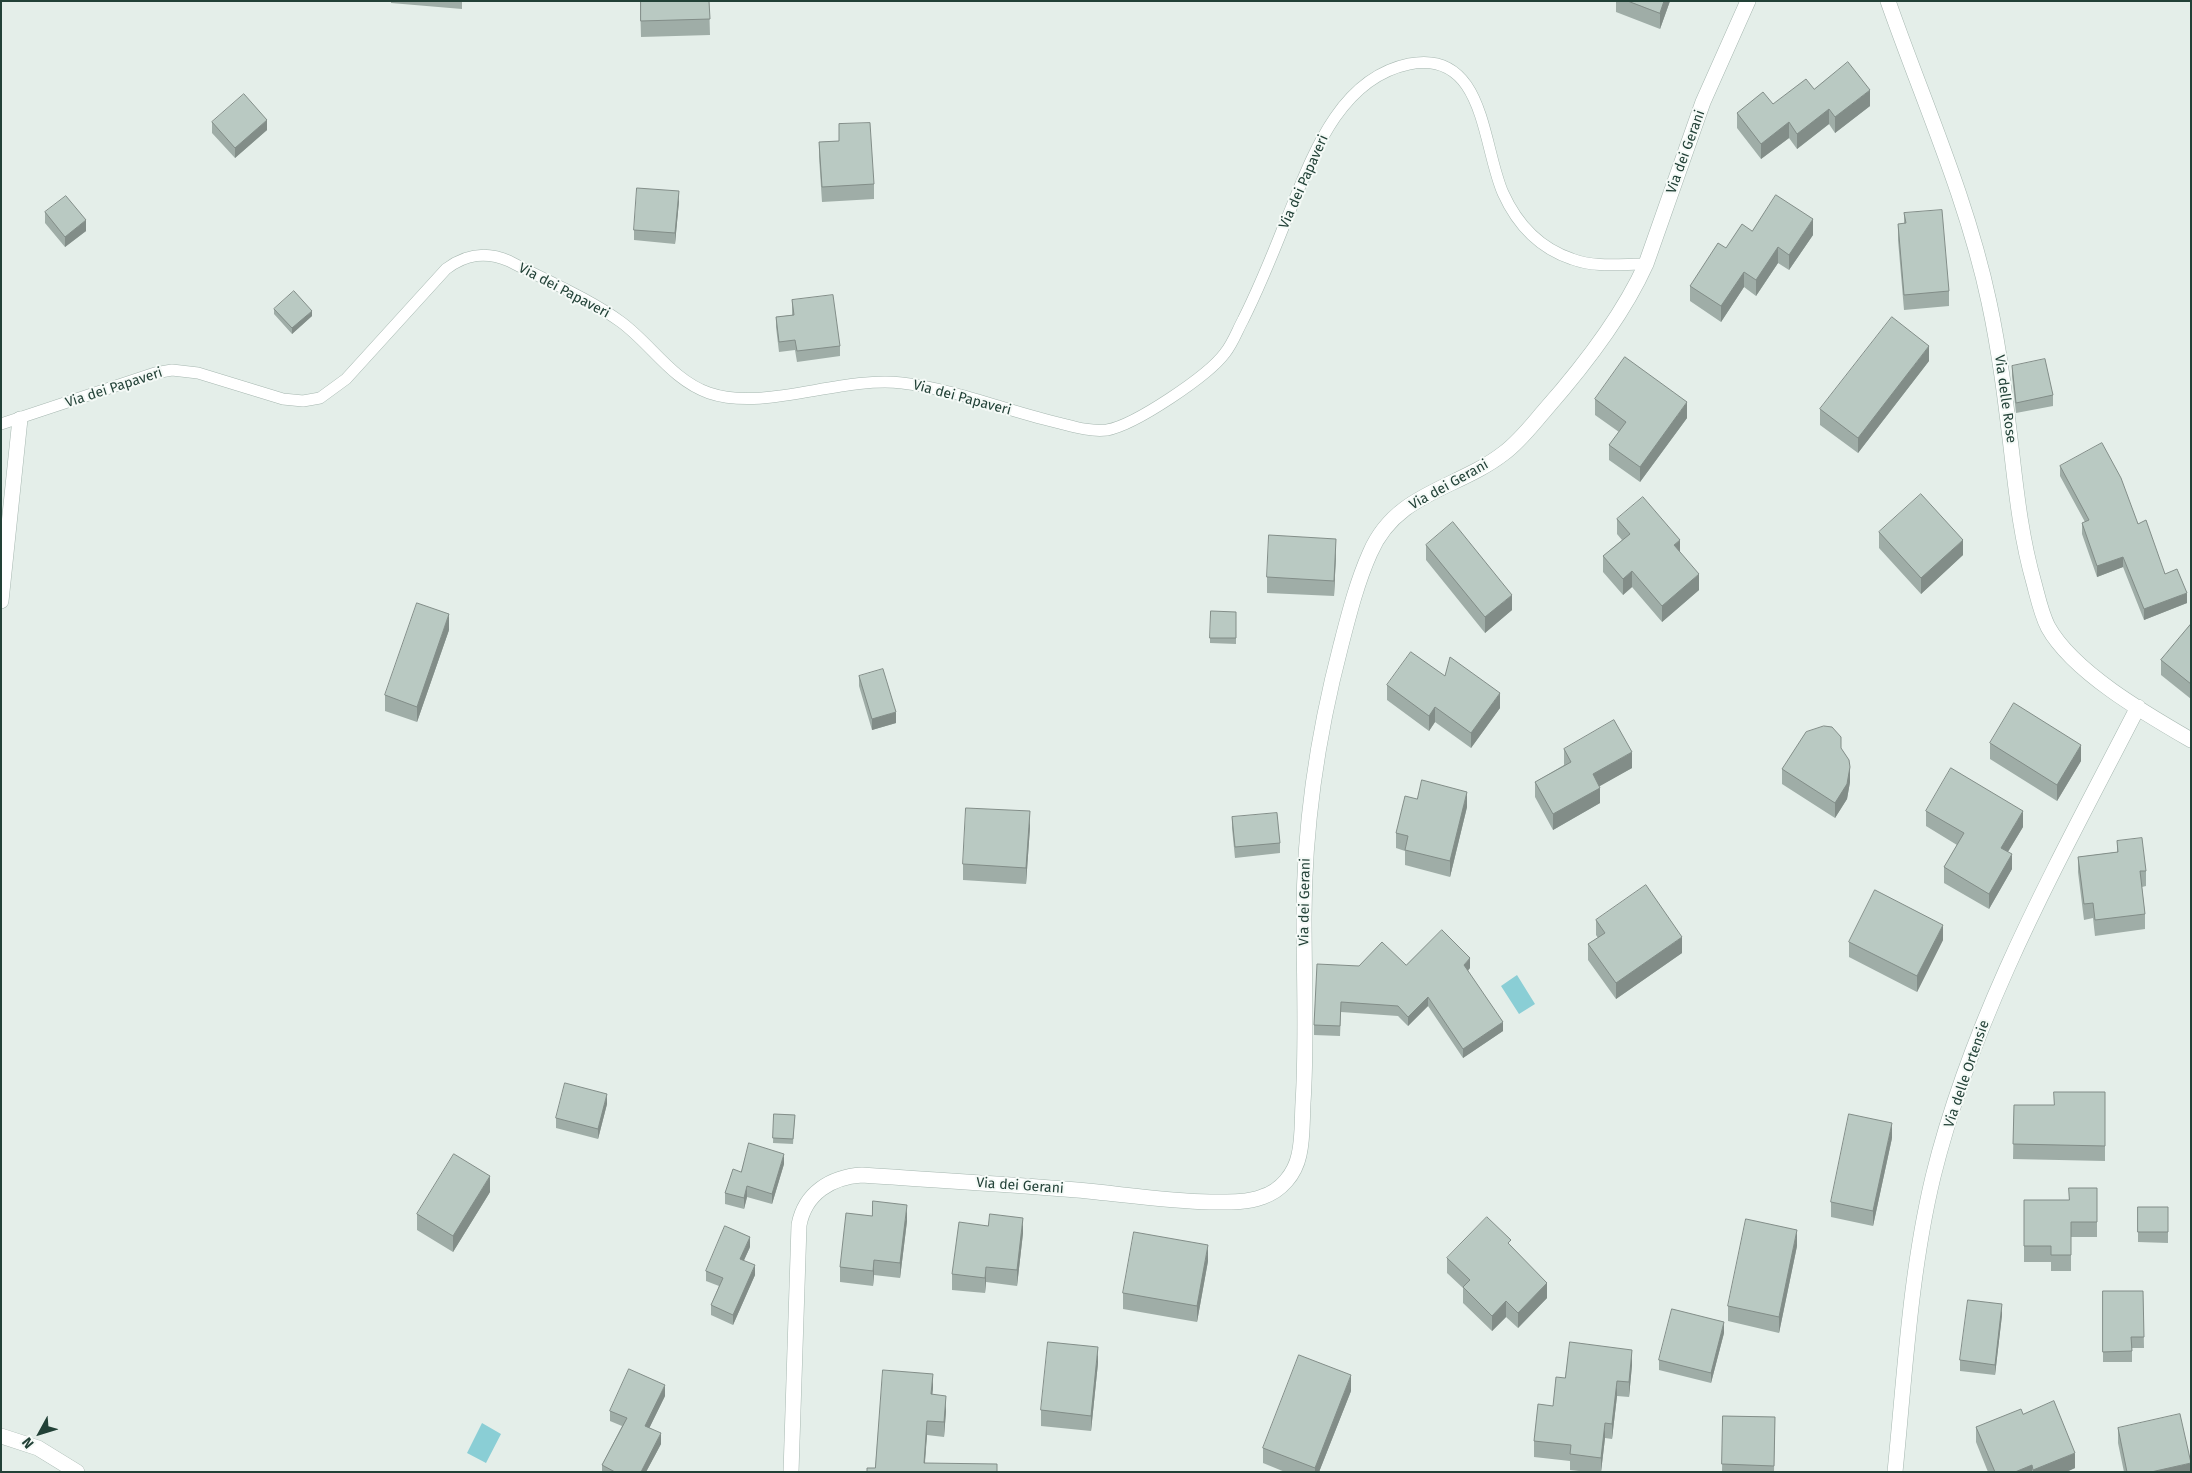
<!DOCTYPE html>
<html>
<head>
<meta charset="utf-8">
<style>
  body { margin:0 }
  #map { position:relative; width:2192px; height:1473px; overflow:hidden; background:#e4eee9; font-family:"Fira Sans",sans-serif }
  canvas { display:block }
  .frame { position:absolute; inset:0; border:2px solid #224137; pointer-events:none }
  .north { position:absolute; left:15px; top:1408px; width:50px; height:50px; -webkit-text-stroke:4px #f5faf7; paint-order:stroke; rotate:231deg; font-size:14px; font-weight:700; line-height:20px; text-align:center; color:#224137 }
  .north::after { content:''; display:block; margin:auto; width:18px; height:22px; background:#224137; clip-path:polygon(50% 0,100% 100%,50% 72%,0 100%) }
</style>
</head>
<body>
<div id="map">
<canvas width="2192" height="1473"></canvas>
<div class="frame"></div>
<div class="north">N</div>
</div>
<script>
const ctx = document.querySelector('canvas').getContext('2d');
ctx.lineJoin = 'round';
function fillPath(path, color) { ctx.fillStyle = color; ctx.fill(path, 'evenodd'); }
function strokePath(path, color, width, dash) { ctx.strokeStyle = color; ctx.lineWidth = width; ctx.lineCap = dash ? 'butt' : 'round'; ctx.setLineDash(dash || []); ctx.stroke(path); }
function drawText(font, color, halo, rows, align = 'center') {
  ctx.font = font + ' "Fira Sans",sans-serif'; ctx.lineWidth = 4; ctx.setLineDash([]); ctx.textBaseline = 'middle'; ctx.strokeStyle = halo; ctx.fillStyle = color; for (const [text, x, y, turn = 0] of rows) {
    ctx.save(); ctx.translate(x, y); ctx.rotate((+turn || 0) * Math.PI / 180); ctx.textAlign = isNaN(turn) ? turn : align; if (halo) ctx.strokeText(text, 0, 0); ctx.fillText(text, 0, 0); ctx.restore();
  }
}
fillPath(new Path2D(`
  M 1517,975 L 1535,1004 L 1519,1014 L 1501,986 Z
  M 482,1423 L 501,1434 L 486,1463 L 467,1453 Z`), '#8aced5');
const lane = new Path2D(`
  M 1,424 L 155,373 L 172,370 L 198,373 L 283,399 L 303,401 L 320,398 L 346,379 L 446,269 C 466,254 486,251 509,261 C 545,280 588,298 621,322 C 651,344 672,380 709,393 C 765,412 840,376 902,383 C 954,389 1004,410 1055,422 C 1072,426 1089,432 1107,430 C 1135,425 1208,376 1225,353 C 1233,343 1237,331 1243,320 C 1259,288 1272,256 1285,223 C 1310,163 1336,79 1409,64 C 1485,49 1482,145 1503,193 C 1517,224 1539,248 1572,259 C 1596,268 1621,264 1646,264`);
const street = new Path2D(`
  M 1888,1 C 1923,101 1967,198 1989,302 C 2000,353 2006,404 2012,455 C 2017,499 2022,541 2034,583 C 2038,598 2041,613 2048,627 C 2073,672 2146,714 2191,740
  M 1,601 L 20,419
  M 1,1436 L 38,1448 L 77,1472
  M 791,1472 L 799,1225 C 805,1193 831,1177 862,1175 C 933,1180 1005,1184 1077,1190 C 1121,1194 1166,1201 1210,1202 C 1227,1202 1246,1203 1262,1197 C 1281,1191 1295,1174 1299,1155 C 1303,1138 1302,1120 1303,1103 C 1307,1041 1304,979 1304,917 C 1304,826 1318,733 1341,645 C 1349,614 1357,582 1370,553 C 1396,492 1458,489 1504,453 C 1520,441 1532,425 1545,410 C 1582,368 1623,315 1646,264 L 1703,102 L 1748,1
  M 1895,1472 C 1905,1373 1910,1273 1933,1177 C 1974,1010 2060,859 2138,707`);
strokePath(lane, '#a6b7b0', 12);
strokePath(street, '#a6b7b0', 16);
strokePath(lane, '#fff', 11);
strokePath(street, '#fff', 15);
fillPath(new Path2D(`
  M 391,1 L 462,1 L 462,9 L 391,3 Z
  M 640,1 L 709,1 L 710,35 L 641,37 Z
  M 1616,1 L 1670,1 L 1660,29 L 1616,12 Z
  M 1814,89 L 1870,106 L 1835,133 L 1829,124 L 1797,149 L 1789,138 L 1761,159 L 1737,128 L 1737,113 L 1773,104 Z
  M 212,122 L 267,130 L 235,158 L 212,133 Z
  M 839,124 L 874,184 L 874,199 L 822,202 L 819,157 L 819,142 L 839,141 Z
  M 679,201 L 675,244 L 634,240 L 634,230 Z
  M 45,212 L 86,231 L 65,247 L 45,223 Z
  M 1904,213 L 1949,291 L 1949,306 L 1904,310 L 1898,240 L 1898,224 L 1904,224 Z
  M 1752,231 L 1813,235 L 1789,270 L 1778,263 L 1756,296 L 1744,287 L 1721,322 L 1690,301 L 1690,286 L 1726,248 Z
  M 792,300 L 840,346 L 840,356 L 797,362 L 795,350 L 779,352 L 776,327 L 776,317 L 792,315 Z
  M 274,309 L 312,316 L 292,334 L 274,314 Z
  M 1929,361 L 1858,453 L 1820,425 L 1820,409 Z
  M 2012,366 L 2053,395 L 2053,406 L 2016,413 L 2012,376 Z
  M 1595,399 L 1687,418 L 1640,482 L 1609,460 L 1609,445 L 1619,432 L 1595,415 Z
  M 2060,466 L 2138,524 L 2165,574 L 2187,603 L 2144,620 L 2123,567 L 2097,577 L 2082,534 L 2082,523 L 2085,522 L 2060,476 Z
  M 1617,519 L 1680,552 L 1699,590 L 1662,622 L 1632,587 L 1623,595 L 1603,572 L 1603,556 L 1622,540 L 1617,534 Z
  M 1879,532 L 1963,555 L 1921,594 L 1879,548 Z
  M 1426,545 L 1512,610 L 1485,633 L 1426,560 Z
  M 1336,554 L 1334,596 L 1267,593 L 1267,577 Z
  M 1236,612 L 1236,644 L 1210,643 L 1210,638 Z
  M 2191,624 L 2191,699 L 2161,675 L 2161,660 Z
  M 449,630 L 417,722 L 385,711 L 385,695 Z
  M 859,676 L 896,723 L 872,730 L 859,686 Z
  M 1445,676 L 1500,708 L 1471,748 L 1435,722 L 1429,731 L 1387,700 L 1387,685 Z
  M 1990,743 L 2081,761 L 2057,801 L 1990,759 Z
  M 1564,749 L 1632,768 L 1599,786 L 1600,803 L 1553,830 L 1535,797 L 1535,782 L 1564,765 Z
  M 1841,749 L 1850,782 L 1847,799 L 1835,818 L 1782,784 L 1782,769 Z
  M 1417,799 L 1467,807 L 1450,877 L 1405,865 L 1405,851 L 1396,848 L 1396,833 Z
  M 1926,811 L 2023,827 L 2008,852 L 2012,869 L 1989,909 L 1944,883 L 1944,867 L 1957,845 L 1926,826 Z
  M 1232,817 L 1280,843 L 1280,853 L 1235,858 L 1232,828 Z
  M 1030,827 L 1026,884 L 963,880 L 963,864 Z
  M 2117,841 L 2146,871 L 2146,886 L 2142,887 L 2145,914 L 2145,929 L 2095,936 L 2093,918 L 2084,920 L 2078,872 L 2078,857 L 2117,852 Z
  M 1596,920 L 1682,953 L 1616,999 L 1588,960 L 1588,944 L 1598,938 L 1596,935 Z
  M 1943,940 L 1917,992 L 1849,957 L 1849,942 Z
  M 1406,965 L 1470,968 L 1468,971 L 1503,1031 L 1463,1058 L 1428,1006 L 1408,1026 L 1398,1016 L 1341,1012 L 1340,1036 L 1314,1035 L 1314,1025 L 1359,966 Z
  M 2105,1092 L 2105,1161 L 2013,1159 L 2014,1105 L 2054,1105 Z
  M 607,1104 L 598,1139 L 556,1128 L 556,1118 Z
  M 774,1114 L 795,1115 L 793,1144 L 773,1143 Z
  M 1892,1138 L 1873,1226 L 1831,1217 L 1831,1202 Z
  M 784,1164 L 772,1204 L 747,1197 L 744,1209 L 725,1204 L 725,1193 L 741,1172 Z
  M 2097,1188 L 2097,1237 L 2071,1237 L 2071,1271 L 2051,1271 L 2051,1262 L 2024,1262 L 2024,1200 L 2069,1200 Z
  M 490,1192 L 453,1252 L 417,1230 L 417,1214 Z
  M 2138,1207 L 2168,1207 L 2168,1243 L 2138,1242 Z
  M 872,1216 L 907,1221 L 900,1278 L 874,1275 L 873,1286 L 840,1282 L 840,1267 Z
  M 988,1226 L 1023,1233 L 1017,1286 L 986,1282 L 985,1293 L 952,1290 L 952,1274 Z
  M 1511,1246 L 1547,1298 L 1518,1328 L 1506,1317 L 1492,1331 L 1463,1303 L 1463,1288 L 1447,1273 L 1447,1258 Z
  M 1797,1246 L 1779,1333 L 1728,1321 L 1728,1306 Z
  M 750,1247 L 744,1260 L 755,1275 L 733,1325 L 711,1315 L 711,1305 L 719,1286 L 706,1281 L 706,1271 Z
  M 1208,1261 L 1197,1322 L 1123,1309 L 1123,1293 Z
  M 2103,1291 L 2143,1291 L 2144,1348 L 2132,1348 L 2132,1362 L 2103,1362 Z
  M 2002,1315 L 1995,1375 L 1960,1371 L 1960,1360 Z
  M 1724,1333 L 1711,1383 L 1659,1370 L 1659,1360 Z
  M 1098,1363 L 1091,1431 L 1041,1426 L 1041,1410 Z
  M 1632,1365 L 1629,1397 L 1617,1396 L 1612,1439 L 1605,1438 L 1601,1472 L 1588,1472 L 1570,1470 L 1570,1461 L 1534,1457 L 1534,1441 L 1553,1406 L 1565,1378 Z
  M 933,1388 L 932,1394 L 946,1411 L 944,1437 L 927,1435 L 925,1463 L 875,1468 Z
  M 1351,1391 L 1319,1472 L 1285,1472 L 1263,1463 L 1263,1448 Z
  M 665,1396 L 649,1428 L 661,1444 L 646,1472 L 602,1472 L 602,1465 L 622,1426 L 610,1421 L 610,1411 Z
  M 2023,1414 L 2075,1468 L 2066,1472 L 1988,1472 L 1976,1442 L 1976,1427 Z
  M 1723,1416 L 1775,1417 L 1774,1472 L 1722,1472 Z
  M 2118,1428 L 2191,1472 L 2124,1472 L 2118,1443 Z`), '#9fada7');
fillPath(new Path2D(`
  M 1664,1 L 1670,1 L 1660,29 L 1660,13 Z
  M 1870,90 L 1870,106 L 1835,133 L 1835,117 Z
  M 1829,109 L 1829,124 L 1797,149 L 1797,134 Z
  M 267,120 L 267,130 L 235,158 L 235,148 Z
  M 1789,122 L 1789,138 L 1761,159 L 1761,144 Z
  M 679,191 L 679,201 L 675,244 L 675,233 Z
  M 1813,219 L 1813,235 L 1789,270 L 1789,255 Z
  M 86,220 L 86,231 L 65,247 L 65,237 Z
  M 1778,247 L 1778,263 L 1756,296 L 1756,280 Z
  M 1744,272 L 1744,287 L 1721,322 L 1721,306 Z
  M 312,311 L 312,316 L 292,334 L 292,328 Z
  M 1929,346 L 1929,361 L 1858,453 L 1858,438 Z
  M 1687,402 L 1687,418 L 1640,482 L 1640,467 Z
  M 1336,539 L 1336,554 L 1334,596 L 1334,581 Z
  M 1680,540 L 1680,556 L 1674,545 Z
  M 1963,540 L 1963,555 L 1921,594 L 1921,578 Z
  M 2123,557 L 2123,567 L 2097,577 L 2097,566 Z
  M 1632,571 L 1632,587 L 1623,595 L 1623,579 Z
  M 1699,574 L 1699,590 L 1662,622 L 1662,606 Z
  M 2187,593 L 2187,603 L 2144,620 L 2144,609 Z
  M 1512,595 L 1512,610 L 1485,633 L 1485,617 Z
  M 449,614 L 449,630 L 417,722 L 417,707 Z
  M 1500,693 L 1500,708 L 1471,748 L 1471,733 Z
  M 1435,707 L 1435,722 L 1429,731 L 1429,716 Z
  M 896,712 L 896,723 L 872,730 L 872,719 Z
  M 2081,745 L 2081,761 L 2057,801 L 2057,785 Z
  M 1632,752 L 1632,768 L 1593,790 L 1593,774 Z
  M 1850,767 L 1850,782 L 1847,799 L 1835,818 L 1835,803 Z
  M 1600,788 L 1600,803 L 1553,830 L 1553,814 Z
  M 1467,792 L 1467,807 L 1450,877 L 1450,861 Z
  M 1030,811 L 1030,827 L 1026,884 L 1026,868 Z
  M 2023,811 L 2023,827 L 2001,863 L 2001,848 Z
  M 2012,854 L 2012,869 L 1989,909 L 1989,894 Z
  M 1943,925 L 1943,940 L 1917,992 L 1917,976 Z
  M 1682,937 L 1682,953 L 1616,999 L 1616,983 Z
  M 1470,958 L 1470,968 L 1464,974 L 1464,965 Z
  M 1428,997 L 1428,1006 L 1408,1026 L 1408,1017 Z
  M 1503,1022 L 1503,1031 L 1463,1058 L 1463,1049 Z
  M 607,1094 L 607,1104 L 598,1139 L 598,1129 Z
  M 1892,1123 L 1892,1138 L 1873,1226 L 1873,1211 Z
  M 784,1154 L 784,1164 L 772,1204 L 772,1194 Z
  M 490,1176 L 490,1192 L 453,1252 L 453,1236 Z
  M 747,1186 L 747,1197 L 744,1209 L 744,1198 Z
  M 907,1205 L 907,1221 L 900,1278 L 900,1263 Z
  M 1023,1218 L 1023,1233 L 1017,1286 L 1017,1270 Z
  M 1797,1230 L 1797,1246 L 1779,1333 L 1779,1317 Z
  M 750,1237 L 750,1247 L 740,1269 L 740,1259 Z
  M 1208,1245 L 1208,1261 L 1197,1322 L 1197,1306 Z
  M 874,1260 L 874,1275 L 873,1286 L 873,1271 Z
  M 755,1265 L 755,1275 L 733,1325 L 733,1315 Z
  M 986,1267 L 986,1282 L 985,1293 L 985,1278 Z
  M 1547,1283 L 1547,1298 L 1518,1328 L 1518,1313 Z
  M 1506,1301 L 1506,1317 L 1492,1331 L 1492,1316 Z
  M 2002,1304 L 2002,1315 L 1995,1375 L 1995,1365 Z
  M 1724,1322 L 1724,1333 L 1711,1383 L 1711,1373 Z
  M 1098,1347 L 1098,1363 L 1091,1431 L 1091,1416 Z
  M 1632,1350 L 1632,1365 L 1629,1397 L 1629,1382 Z
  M 933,1374 L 933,1388 L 931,1409 L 931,1394 Z
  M 1351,1375 L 1351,1391 L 1319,1472 L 1315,1472 L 1315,1468 Z
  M 1617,1381 L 1617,1396 L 1612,1439 L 1612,1424 Z
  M 665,1385 L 665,1396 L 645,1437 L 645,1426 Z
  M 946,1396 L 946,1411 L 944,1437 L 944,1422 Z
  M 927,1421 L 927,1435 L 924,1472 L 924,1463 Z
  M 1605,1423 L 1605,1438 L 1601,1472 L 1601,1458 Z
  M 661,1433 L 661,1444 L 646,1472 L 641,1472 Z
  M 2075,1453 L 2075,1468 L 2066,1472 L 2033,1472 L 2033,1470 Z
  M 2191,1463 L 2191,1472 L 2151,1472 Z
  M 2032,1465 L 2032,1472 L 2015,1472 Z`), '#828d88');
const building = new Path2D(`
  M 641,1 L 709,1 L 710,19 L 641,21 Z
  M 1628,1 L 1664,1 L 1660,13 Z
  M 1848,62 L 1870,90 L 1835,117 L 1829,109 L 1797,134 L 1789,122 L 1761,144 L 1737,113 L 1763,92 L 1773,104 L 1806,79 L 1814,89 Z
  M 244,94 L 267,120 L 235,148 L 212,122 Z
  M 870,123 L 874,184 L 822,187 L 819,142 L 839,141 L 839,124 Z
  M 637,188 L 679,191 L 675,233 L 634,230 Z
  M 1776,195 L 1813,219 L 1789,255 L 1778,247 L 1756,280 L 1744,272 L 1721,306 L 1690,286 L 1718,243 L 1726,248 L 1742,224 L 1752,231 Z
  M 66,196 L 86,220 L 65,237 L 45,212 Z
  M 1942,210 L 1949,291 L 1904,295 L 1898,224 L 1906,223 L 1904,213 Z
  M 294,291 L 312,311 L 292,328 L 274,309 Z
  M 833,295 L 840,346 L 797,351 L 795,340 L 779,342 L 776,317 L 794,315 L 792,300 Z
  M 1892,317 L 1929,346 L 1858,438 L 1820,409 Z
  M 1625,357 L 1687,402 L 1640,467 L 1609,445 L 1626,422 L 1595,399 Z
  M 2045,359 L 2053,395 L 2016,403 L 2012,366 Z
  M 2102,443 L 2121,478 L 2138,524 L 2146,520 L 2165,574 L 2177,569 L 2187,593 L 2144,609 L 2123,557 L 2097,566 L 2082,523 L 2089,520 L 2060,466 Z
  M 1921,494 L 1963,540 L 1921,578 L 1879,532 Z
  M 1643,497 L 1680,540 L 1674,545 L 1699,574 L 1662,606 L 1632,571 L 1623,579 L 1603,556 L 1630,534 L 1617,519 Z
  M 1453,522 L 1512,595 L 1485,617 L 1426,545 Z
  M 1269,535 L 1336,539 L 1334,581 L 1267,577 Z
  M 417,603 L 449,614 L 417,707 L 385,695 Z
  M 1211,611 L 1236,612 L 1236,638 L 1210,638 Z
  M 2191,624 L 2191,684 L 2161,660 Z
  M 1411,652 L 1445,676 L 1450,657 L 1500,693 L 1471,733 L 1435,707 L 1429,716 L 1387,685 Z
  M 883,669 L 896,712 L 872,719 L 859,676 Z
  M 2014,703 L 2081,745 L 2057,785 L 1990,743 Z
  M 1614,720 L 1632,752 L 1593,774 L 1600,788 L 1553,814 L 1535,782 L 1571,762 L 1564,749 Z
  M 1824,726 L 1832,727 L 1841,737 L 1841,748 L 1849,760 L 1850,767 L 1847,784 L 1835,803 L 1782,769 L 1806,732 Z
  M 1951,768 L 2023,811 L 2001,848 L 2012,854 L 1989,894 L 1944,867 L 1964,833 L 1926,811 Z
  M 1422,780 L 1467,792 L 1450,861 L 1405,850 L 1408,836 L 1396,833 L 1405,796 L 1417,799 Z
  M 966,808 L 1030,811 L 1026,868 L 963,864 Z
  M 1277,813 L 1280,843 L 1235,847 L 1232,817 Z
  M 2142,838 L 2146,871 L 2140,871 L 2145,914 L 2095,920 L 2093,903 L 2084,904 L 2078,857 L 2118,852 L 2117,841 Z
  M 1646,885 L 1682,937 L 1616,983 L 1588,944 L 1605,933 L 1596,920 Z
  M 1875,890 L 1943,925 L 1917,976 L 1849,942 Z
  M 1442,930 L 1470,958 L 1464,965 L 1503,1022 L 1463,1049 L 1428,997 L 1408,1017 L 1398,1006 L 1341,1002 L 1340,1026 L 1314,1025 L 1317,964 L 1359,966 L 1382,942 L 1406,965 Z
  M 565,1083 L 607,1094 L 598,1129 L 556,1118 Z
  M 2054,1092 L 2105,1092 L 2105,1146 L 2013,1144 L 2014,1105 L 2054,1105 Z
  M 774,1114 L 795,1115 L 793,1139 L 773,1138 Z
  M 1849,1114 L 1892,1123 L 1873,1211 L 1831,1202 Z
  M 749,1143 L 784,1154 L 772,1194 L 747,1186 L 744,1198 L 725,1193 L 733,1169 L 741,1172 Z
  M 454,1154 L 490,1176 L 453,1236 L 417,1214 Z
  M 2069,1188 L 2097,1188 L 2097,1222 L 2071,1222 L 2071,1255 L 2051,1255 L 2051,1246 L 2024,1246 L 2024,1200 L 2069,1200 Z
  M 873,1201 L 907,1205 L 900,1263 L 874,1260 L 873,1271 L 840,1267 L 846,1213 L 872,1216 Z
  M 2138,1207 L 2168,1207 L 2168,1232 L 2138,1232 Z
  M 990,1214 L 1023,1218 L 1017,1270 L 986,1267 L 985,1278 L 952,1274 L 959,1222 L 988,1226 Z
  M 1487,1217 L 1511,1240 L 1508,1243 L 1547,1283 L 1518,1313 L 1506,1301 L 1492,1316 L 1463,1287 L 1470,1280 L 1447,1258 Z
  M 1746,1219 L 1797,1230 L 1779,1317 L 1728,1306 Z
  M 725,1226 L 750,1237 L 740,1259 L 755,1265 L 733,1315 L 711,1305 L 723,1278 L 706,1271 Z
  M 1134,1232 L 1208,1245 L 1197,1306 L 1123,1293 Z
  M 2103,1291 L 2143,1291 L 2144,1337 L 2131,1337 L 2132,1351 L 2103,1352 Z
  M 1968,1300 L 2002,1304 L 1995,1365 L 1960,1360 Z
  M 1672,1309 L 1724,1322 L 1711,1373 L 1659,1360 Z
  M 1048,1342 L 1098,1347 L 1091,1416 L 1041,1410 Z
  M 1570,1342 L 1632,1350 L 1629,1382 L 1617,1381 L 1612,1424 L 1605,1423 L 1601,1458 L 1570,1454 L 1571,1445 L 1534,1441 L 1538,1404 L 1553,1406 L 1556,1377 L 1565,1378 Z
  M 1299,1355 L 1351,1375 L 1315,1468 L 1263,1448 Z
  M 629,1369 L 665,1385 L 645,1426 L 661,1433 L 641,1472 L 615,1472 L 602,1465 L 627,1418 L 610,1411 Z
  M 883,1370 L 933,1374 L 931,1394 L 946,1396 L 944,1422 L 927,1421 L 924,1463 L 997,1464 L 997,1472 L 867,1472 L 867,1468 L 875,1468 Z
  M 2054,1401 L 2075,1453 L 2033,1470 L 2032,1465 L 2015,1472 L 1995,1472 L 1976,1427 L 2021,1409 L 2023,1414 Z
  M 2180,1414 L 2191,1463 L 2151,1472 L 2127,1472 L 2118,1428 Z
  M 1723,1416 L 1775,1417 L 1774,1466 L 1722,1464 Z`);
fillPath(building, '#b9c9c2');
strokePath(building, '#828d88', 1);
drawText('14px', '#224137', '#f5faf7', [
  ["Via dei Gerani",1686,152,-70],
  ["Via dei Papaveri",1304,182,-66],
  ["Via dei Papaveri",564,291,28],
  ["Via dei Papaveri",114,388,-18],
  ["Via dei Papaveri",962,398,15],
  ["Via delle Rose",2005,399,82],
  ["Via dei Gerani",1449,485,-29],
  ["Via dei Gerani",1305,902,-89],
  ["Via delle Ortensie",1967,1074,-71],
  ["Via dei Gerani",1020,1186,4]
]);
</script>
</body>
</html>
